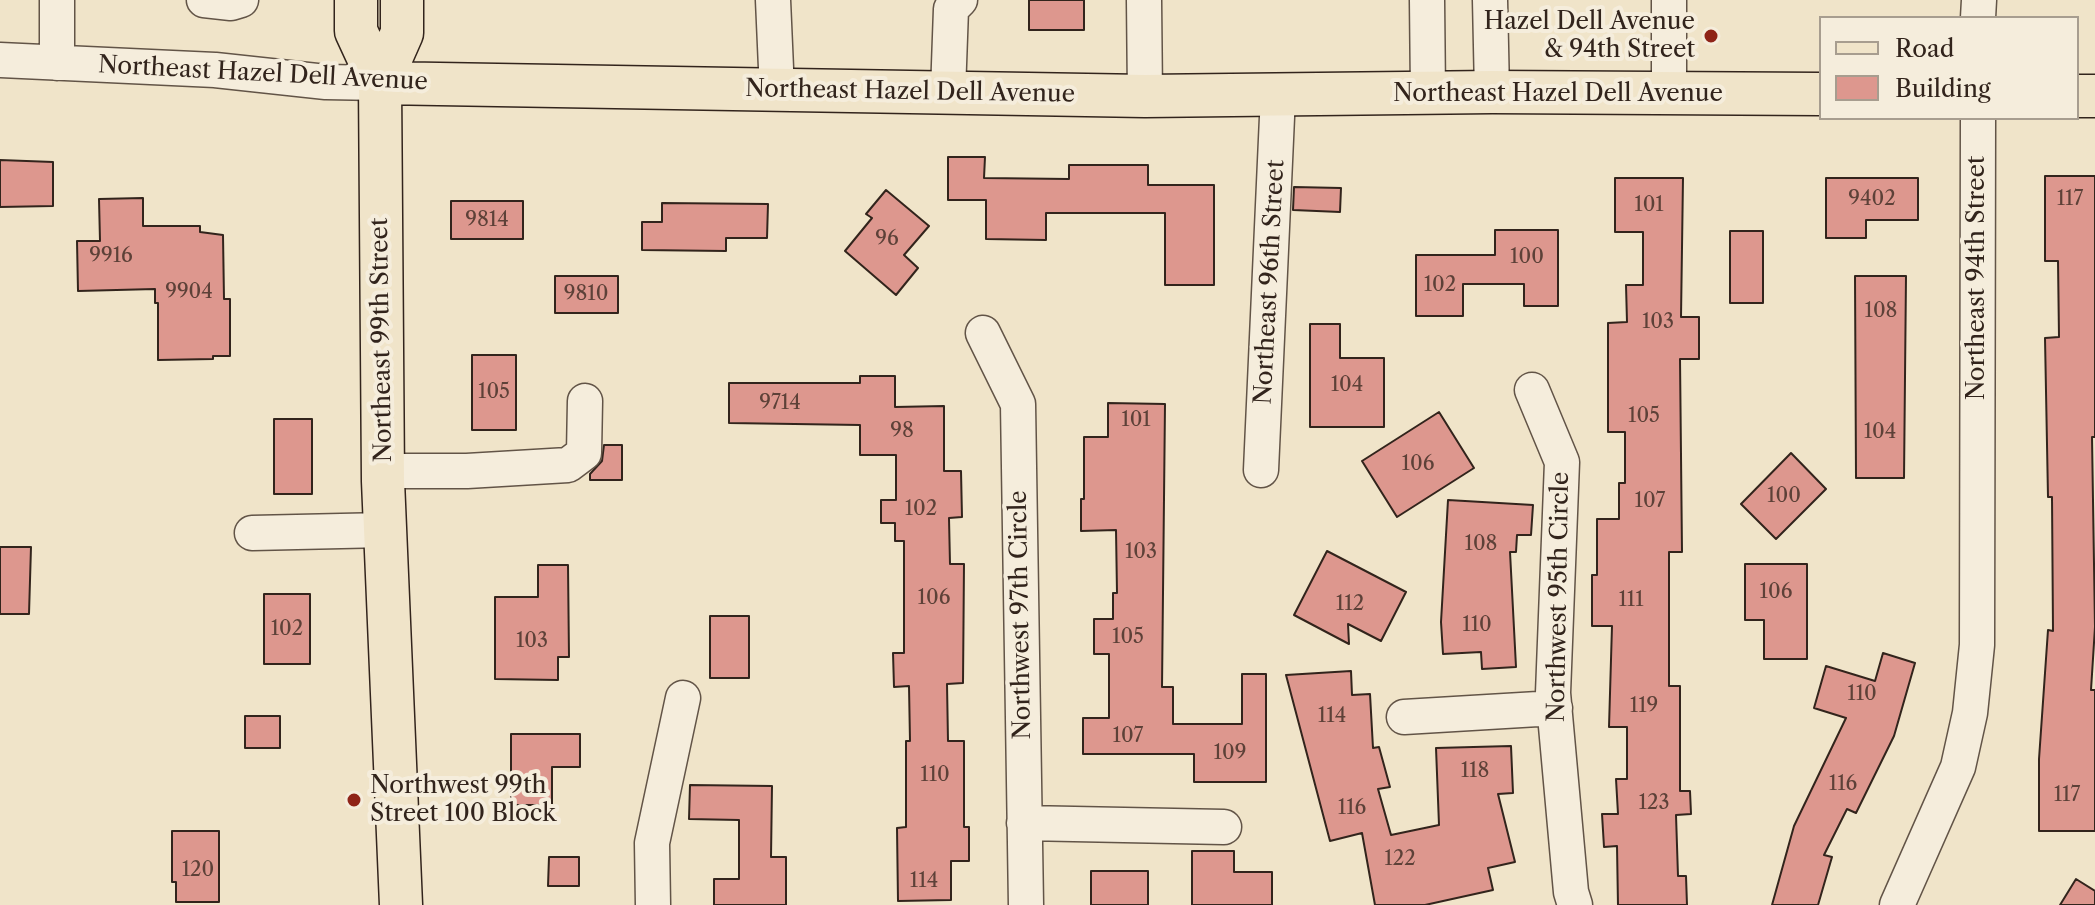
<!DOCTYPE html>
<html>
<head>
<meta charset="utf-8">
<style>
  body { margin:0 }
  #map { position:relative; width:2095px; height:905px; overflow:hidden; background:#f0e4c9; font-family:"Libre Caslon Text",serif }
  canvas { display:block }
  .legend { position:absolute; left:1819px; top:16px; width:260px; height:104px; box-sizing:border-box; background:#f5eddc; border:2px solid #a79d8f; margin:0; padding:10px 14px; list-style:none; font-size:24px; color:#32241c }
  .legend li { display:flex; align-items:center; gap:16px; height:40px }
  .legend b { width:40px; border:2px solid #a79d8f }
</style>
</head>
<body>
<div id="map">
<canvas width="2095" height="905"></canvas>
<ul class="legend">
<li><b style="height:10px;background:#f0e4c9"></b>Road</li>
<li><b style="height:22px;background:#dd978e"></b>Building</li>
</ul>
</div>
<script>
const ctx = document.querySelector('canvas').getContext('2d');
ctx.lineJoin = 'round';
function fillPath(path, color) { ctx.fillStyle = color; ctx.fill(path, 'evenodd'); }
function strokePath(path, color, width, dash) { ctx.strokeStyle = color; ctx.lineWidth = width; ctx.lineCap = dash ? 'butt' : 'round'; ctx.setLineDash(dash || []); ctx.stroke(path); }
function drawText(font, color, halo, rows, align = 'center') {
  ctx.font = font + ' "Libre Caslon Text",serif'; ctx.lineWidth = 8; ctx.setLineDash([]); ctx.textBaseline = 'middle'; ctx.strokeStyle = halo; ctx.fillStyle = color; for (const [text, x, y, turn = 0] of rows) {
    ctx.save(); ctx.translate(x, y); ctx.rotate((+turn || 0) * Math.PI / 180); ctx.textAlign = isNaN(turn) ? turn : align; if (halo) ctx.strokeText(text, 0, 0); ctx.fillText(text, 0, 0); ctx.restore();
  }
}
const building = new Path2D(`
  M 1029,0 L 1084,0 L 1084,30 L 1029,30 Z
  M 948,157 L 985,157 L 984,178 L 1069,179 L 1069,165 L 1148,165 L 1148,185 L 1214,185 L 1214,285 L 1165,285 L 1165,213 L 1046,213 L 1046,240 L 986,239 L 986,200 L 948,200 Z
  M 0,160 L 53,162 L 53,206 L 0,207 Z
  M 2045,176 L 2095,176 L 2095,437 L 2092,437 L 2095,627 L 2091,690 L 2095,690 L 2095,831 L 2039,831 L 2039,759 L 2048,630 L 2053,631 L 2052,497 L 2048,497 L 2045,338 L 2059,337 L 2058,261 L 2045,261 Z
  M 1615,178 L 1683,178 L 1681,317 L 1699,317 L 1699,359 L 1680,359 L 1682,552 L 1669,552 L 1669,686 L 1680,686 L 1680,791 L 1690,791 L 1691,814 L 1676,815 L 1678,876 L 1686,876 L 1687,905 L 1618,905 L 1617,846 L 1604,847 L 1602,814 L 1618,814 L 1616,779 L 1627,779 L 1627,727 L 1609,727 L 1612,626 L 1592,626 L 1592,575 L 1597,575 L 1597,519 L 1619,519 L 1619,483 L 1625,483 L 1625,432 L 1608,432 L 1608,323 L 1627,322 L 1626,285 L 1643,285 L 1643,232 L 1615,232 Z
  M 1826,178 L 1918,178 L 1918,220 L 1866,220 L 1866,238 L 1826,238 Z
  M 1294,187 L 1341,188 L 1340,212 L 1293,210 Z
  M 886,190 L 929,226 L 904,255 L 918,268 L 896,295 L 845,251 L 872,218 L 866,214 Z
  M 143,198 L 143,226 L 200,226 L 200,232 L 223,235 L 224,299 L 230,299 L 230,356 L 213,356 L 213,359 L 158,360 L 158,303 L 155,303 L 155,289 L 78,291 L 77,241 L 100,241 L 99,199 Z
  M 451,201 L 523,201 L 523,239 L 451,239 Z
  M 662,203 L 768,204 L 767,238 L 726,238 L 726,251 L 642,250 L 642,222 L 662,222 Z
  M 1495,230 L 1558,230 L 1558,306 L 1524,306 L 1524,284 L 1463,284 L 1463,316 L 1416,316 L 1416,255 L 1495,255 Z
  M 1730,231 L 1763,231 L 1763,303 L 1730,303 Z
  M 555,276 L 618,276 L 618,313 L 555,313 Z
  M 1855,276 L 1906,276 L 1904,478 L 1856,478 Z
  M 1310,324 L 1340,324 L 1340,358 L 1384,358 L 1384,427 L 1310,427 Z
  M 472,355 L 516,355 L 516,430 L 472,430 Z
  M 860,376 L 895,376 L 895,407 L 944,406 L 944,471 L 961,471 L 962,517 L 949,518 L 950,564 L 964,564 L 963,683 L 947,684 L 948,741 L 964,741 L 964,827 L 969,827 L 969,861 L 951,861 L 951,900 L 898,901 L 897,828 L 906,827 L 906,741 L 910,741 L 909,686 L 894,687 L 893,653 L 904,653 L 904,541 L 895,541 L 895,523 L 881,523 L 881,500 L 896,500 L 896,455 L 860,455 L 860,425 L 729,423 L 729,383 L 860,383 Z
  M 1108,403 L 1165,404 L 1162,687 L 1173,687 L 1173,724 L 1242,724 L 1242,674 L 1266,674 L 1266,782 L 1194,782 L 1194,754 L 1083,754 L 1083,718 L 1109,718 L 1109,654 L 1094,654 L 1094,619 L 1113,619 L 1113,593 L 1117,593 L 1116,530 L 1081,531 L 1081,499 L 1084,499 L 1084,437 L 1108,437 Z
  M 1439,412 L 1474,468 L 1397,517 L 1362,461 Z
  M 274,419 L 312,419 L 312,494 L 274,494 Z
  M 604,445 L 622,445 L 622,480 L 590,480 L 590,474 L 602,461 Z
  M 1791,453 L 1826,489 L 1776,539 L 1741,504 Z
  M 1448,500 L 1533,505 L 1531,535 L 1517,535 L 1516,552 L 1510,552 L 1516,667 L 1482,669 L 1481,652 L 1443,654 L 1441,622 Z
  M 0,547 L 31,547 L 29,614 L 0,614 Z
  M 1327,551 L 1406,592 L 1381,641 L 1348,624 L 1349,644 L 1294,615 Z
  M 1745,564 L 1807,564 L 1807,659 L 1764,659 L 1764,620 L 1745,620 Z
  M 538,565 L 568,565 L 569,657 L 558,657 L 558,680 L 495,679 L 495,597 L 538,597 Z
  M 264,594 L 310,594 L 310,664 L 264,664 Z
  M 710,616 L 749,616 L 749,678 L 710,678 Z
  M 1883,653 L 1915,663 L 1894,736 L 1856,813 L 1847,809 L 1824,855 L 1832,857 L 1818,905 L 1772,905 L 1794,826 L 1846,718 L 1814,708 L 1826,666 L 1875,681 Z
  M 1351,671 L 1352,695 L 1370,694 L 1373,748 L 1379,747 L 1390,787 L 1378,789 L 1391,835 L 1439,825 L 1436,748 L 1511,746 L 1513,793 L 1498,794 L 1515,862 L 1488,868 L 1493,890 L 1425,905 L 1375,905 L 1362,833 L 1330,841 L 1286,675 Z
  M 245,716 L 280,716 L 280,748 L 245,748 Z
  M 511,734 L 580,734 L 580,767 L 552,767 L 552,805 L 511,805 Z
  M 690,785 L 772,786 L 771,857 L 786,857 L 786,905 L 714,905 L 714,879 L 739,879 L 739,820 L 689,819 Z
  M 172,831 L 219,831 L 219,902 L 176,902 L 176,882 L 172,882 Z
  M 1192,851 L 1234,851 L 1234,872 L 1272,872 L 1272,905 L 1192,905 Z
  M 549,857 L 579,857 L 579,886 L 548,886 Z
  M 1091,871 L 1148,871 L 1148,905 L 1091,905 Z
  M 2076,879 L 2095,891 L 2095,905 L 2060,905 Z`);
fillPath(building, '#dd978e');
strokePath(building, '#32241c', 2);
const minor = new Path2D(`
  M 57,0 L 57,63
  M 204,0 L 231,3 L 241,0
  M 773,0 L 777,91
  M 1144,0 L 1145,96
  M 1427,0 L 1428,93
  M 1490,0 L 1492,92
  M 1669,0 L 1669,94
  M 1978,18 L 1979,0
  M 0,60 L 215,70 L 326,82 L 380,83
  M 948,92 L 951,9 L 960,0
  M 983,333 L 1018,404 L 1026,905
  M 1532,390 L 1562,462 L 1553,693 L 1571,892 L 1575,905
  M 1261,470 L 1278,95
  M 383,471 L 467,471 L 568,465 L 584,453 L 585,401
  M 252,533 L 386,530
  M 1404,717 L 1555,708
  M 1024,823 L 1224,827
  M 653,905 L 652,843 L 683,698
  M 1897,905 L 1958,767 L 1970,713 L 1977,645 L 1978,118`);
const major = new Path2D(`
  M 356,0 L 356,31 L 380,83 L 383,481 L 401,905
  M 380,83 L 1145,96 L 1492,92 L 1821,94
  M 380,83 L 402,33 L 402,0
  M 2077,96 L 2095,96`);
strokePath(minor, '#625447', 37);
strokePath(major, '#32241c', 45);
strokePath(minor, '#f5eddc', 34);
strokePath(major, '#f0e4c9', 42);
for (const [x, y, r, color] of [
  [1711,36,8,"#8f2418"],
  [354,800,8,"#8f2418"]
]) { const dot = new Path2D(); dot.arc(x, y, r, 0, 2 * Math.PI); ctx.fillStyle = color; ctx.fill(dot); strokePath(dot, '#f5eddc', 3); }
drawText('20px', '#5d4138', null, [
  ["9402",1872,199],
  ["117",2070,199],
  ["101",1649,205],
  ["9814",487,220],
  ["96",887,239],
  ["9916",111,256],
  ["100",1527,257],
  ["102",1440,285],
  ["9904",189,292],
  ["9810",586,294],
  ["108",1881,311],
  ["103",1658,322],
  ["104",1347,385],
  ["105",494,392],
  ["9714",780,403],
  ["105",1644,416],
  ["101",1136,420],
  ["98",902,431],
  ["104",1880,432],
  ["106",1418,464],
  ["100",1784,496],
  ["107",1650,501],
  ["102",921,509],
  ["108",1481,544],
  ["103",1141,552],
  ["106",1776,592],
  ["106",934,598],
  ["111",1631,600],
  ["112",1350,604],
  ["110",1477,625],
  ["102",287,629],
  ["105",1128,637],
  ["103",532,641],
  ["110",1862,694],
  ["119",1644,706],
  ["114",1332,716],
  ["107",1128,736],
  ["109",1230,753],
  ["118",1475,771],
  ["110",935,775],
  ["116",1843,784],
  ["117",2067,795],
  ["123",1654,803],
  ["116",1352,808],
  ["122",1400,859],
  ["120",198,870],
  ["114",924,881]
]);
drawText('24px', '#32241c', '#f5eddc', [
  ["Hazel Dell Avenue",1695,22],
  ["& 94th Street",1695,50],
  ["Northwest 99th",370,786,"left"],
  ["Street 100 Block",370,814,"left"]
], 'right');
drawText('24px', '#32241c', '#f5eddc', [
  ["Northeast Hazel Dell Avenue",263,74,3],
  ["Northeast Hazel Dell Avenue",910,92,1],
  ["Northeast Hazel Dell Avenue",1558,94],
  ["Northeast 94th Street",1977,278,-90],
  ["Northeast 96th Street",1270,282,-87],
  ["Northeast 99th Street",382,340,-91],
  ["Northwest 95th Circle",1559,597,-89],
  ["Northwest 97th Circle",1021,615,-91]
]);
</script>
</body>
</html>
